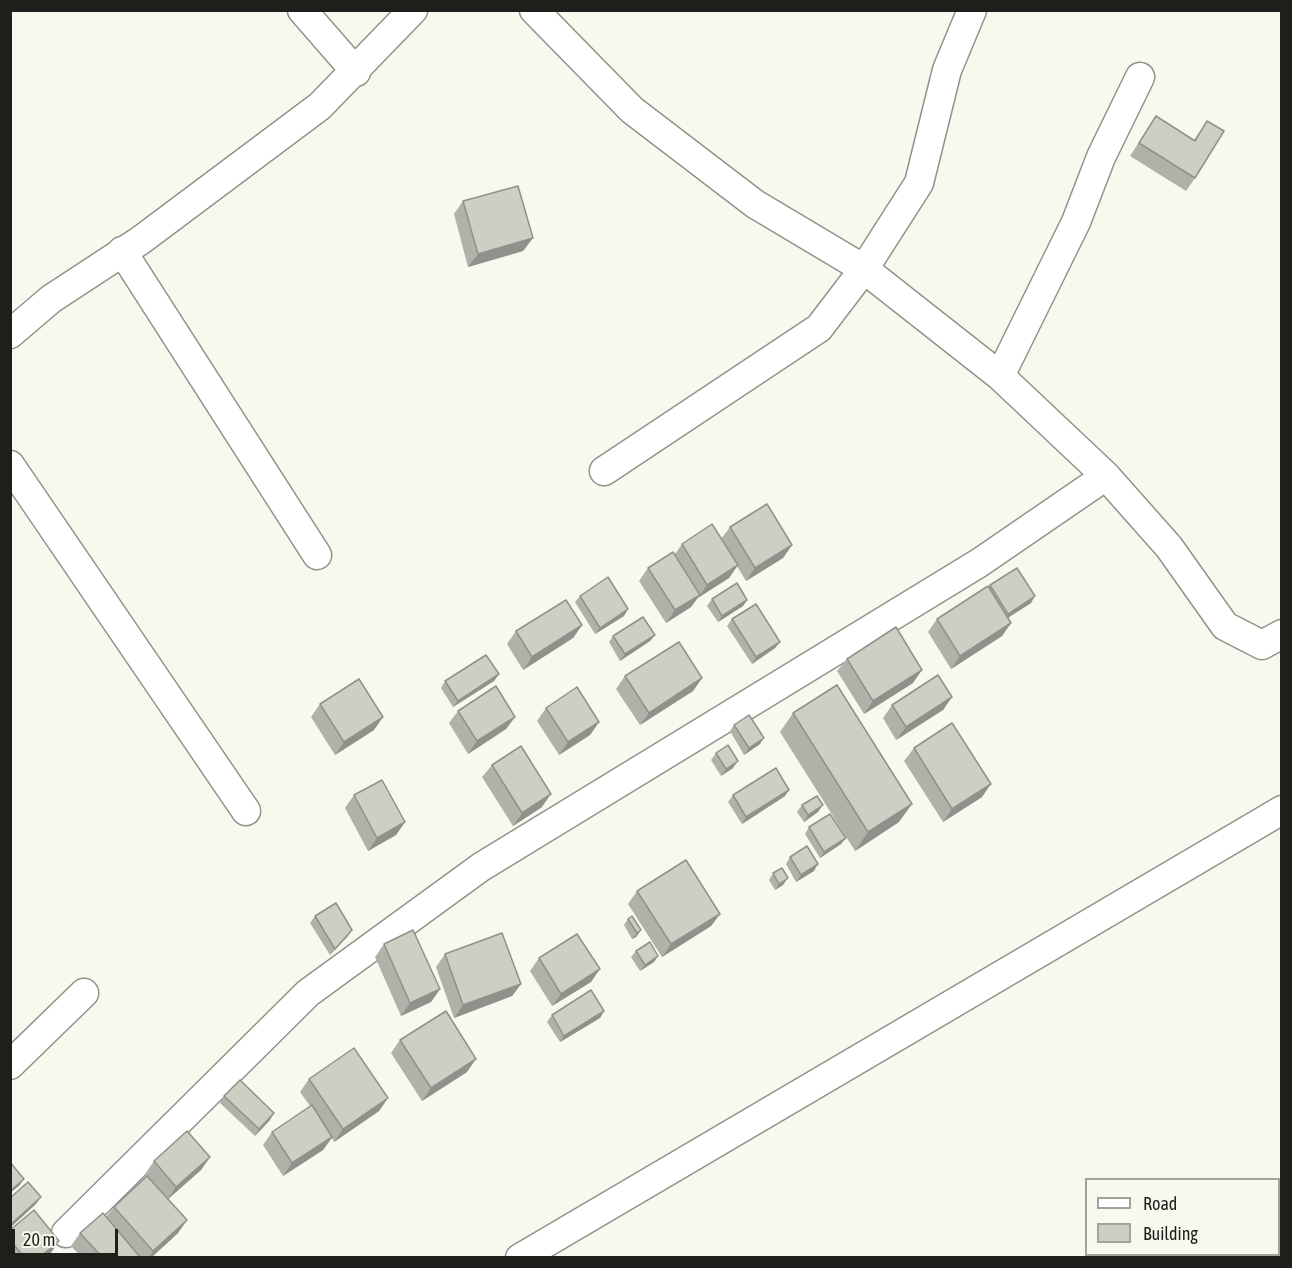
<!DOCTYPE html>
<html>
<head>
<meta charset="utf-8">
<style>
  body { margin:0 }
  #map { position:relative; width:1292px; height:1268px; overflow:hidden; background:#f9f8ef; font-family:"Asap Condensed",sans-serif }
  canvas { display:block }
  .frame { position:absolute; inset:0; border:12px solid #1f1e1b; pointer-events:none }
  .legend { position:absolute; left:1085px; top:1178px; width:195px; height:78px; box-sizing:border-box; background:#f9f8ef; border:2px solid #a2a19a; margin:0; padding:8px 10px; list-style:none; font-size:18px; color:#1f1e1b }
  .legend li { display:flex; align-items:center; gap:12px; height:30px }
  .legend b { width:30px; border:2px solid #a2a19a }
  .scale { position:absolute; left:12px; top:1229px; width:106px; height:27px; box-sizing:border-box; border:3px solid #1f1e1b; border-top:0; padding-left:8px; font-size:18px; line-height:21px; white-space:nowrap; color:#1f1e1b; -webkit-text-stroke:4px #f9f8ef; paint-order:stroke }
</style>
</head>
<body>
<div id="map">
<canvas width="1292" height="1268"></canvas>
<div class="frame"></div>
<ul class="legend">
<li><b style="height:8px;background:#fff"></b>Road</li>
<li><b style="height:16px;background:#cfcec5"></b>Building</li>
</ul>
<div class="scale">20 m</div>
</div>
<script>
const ctx = document.querySelector('canvas').getContext('2d');
ctx.lineJoin = 'round';
function strokePath(path, color, width, dash) { ctx.strokeStyle = color; ctx.lineWidth = width; ctx.lineCap = dash ? 'butt' : 'round'; ctx.setLineDash(dash || []); ctx.stroke(path); }
function fillPath(path, color) { ctx.fillStyle = color; ctx.fill(path, 'evenodd'); }
const street = new Path2D(`
  M 302,10 L 356,72
  M 534,10 L 632,110 L 755,204 L 864,269 L 1000,376 L 1106,476 L 1169,547 L 1225,626 L 1262,645 L 1282,634
  M 122,251 L 317,555
  M 10,334 L 51,299 L 141,240 L 320,106 L 413,10
  M 1000,376 L 1076,222 L 1101,157 L 1140,77
  M 10,465 L 246,811
  M 604,471 L 819,328 L 864,269 L 919,183 L 947,70 L 972,10
  M 10,1065 L 84,993
  M 1278,1231 L 1282,1229
  M 66,1233 L 308,993 L 481,867 L 979,563 L 1106,476
  M 520,1258 L 1282,810
  M 1230,1258 L 1236,1254`);
strokePath(street, '#92928a', 31);
strokePath(street, '#fff', 28);
fillPath(new Path2D(`
  M 1156,116 L 1194,140 L 1207,121 L 1195,178 L 1186,191 L 1130,156 Z
  M 463,201 L 533,238 L 523,251 L 468,267 L 454,214 Z
  M 730,527 L 792,545 L 783,558 L 746,581 L 737,566 L 729,578 L 698,597 L 691,607 L 666,623 L 639,581 L 648,568 L 675,554 L 682,544 L 721,539 Z
  M 990,585 L 1031,603 L 1008,618 L 1011,623 L 1002,636 L 951,669 L 928,632 L 937,619 L 989,587 Z
  M 580,596 L 628,609 L 624,616 L 595,634 L 575,602 Z
  M 712,599 L 747,600 L 743,606 L 718,622 L 707,606 Z
  M 732,619 L 780,642 L 775,648 L 752,664 L 727,626 Z
  M 582,625 L 573,638 L 523,670 L 507,644 L 516,631 Z
  M 655,635 L 650,641 L 620,661 L 609,642 L 613,636 Z
  M 847,659 L 913,683 L 864,714 L 837,671 Z
  M 499,674 L 494,681 L 453,707 L 441,688 L 445,681 Z
  M 625,676 L 702,678 L 693,691 L 640,725 L 616,689 Z
  M 952,697 L 943,710 L 896,740 L 883,718 L 892,705 Z
  M 320,704 L 374,730 L 335,755 L 311,717 Z
  M 546,708 L 599,722 L 590,735 L 559,755 L 537,721 Z
  M 458,711 L 515,717 L 506,729 L 468,754 L 449,723 Z
  M 793,713 L 899,822 L 855,851 L 780,732 Z
  M 734,725 L 760,744 L 744,755 L 730,731 Z
  M 914,748 L 982,797 L 943,822 L 904,761 Z
  M 716,753 L 733,768 L 721,776 L 711,760 Z
  M 492,765 L 542,807 L 513,826 L 482,777 Z
  M 354,795 L 405,822 L 396,835 L 368,851 L 345,808 Z
  M 733,795 L 785,796 L 742,824 L 728,802 Z
  M 802,805 L 818,812 L 804,822 L 797,812 Z
  M 809,827 L 846,838 L 841,844 L 820,858 L 805,834 Z
  M 790,857 L 814,871 L 796,882 L 786,864 Z
  M 773,873 L 783,885 L 775,890 L 769,880 Z
  M 637,891 L 720,914 L 711,926 L 662,957 L 628,904 Z
  M 315,916 L 352,930 L 347,937 L 330,955 L 310,923 Z
  M 628,919 L 641,930 L 636,937 L 632,939 L 624,925 Z
  M 384,944 L 440,989 L 431,1002 L 401,1016 L 375,957 Z
  M 636,951 L 658,956 L 654,962 L 640,971 L 631,957 Z
  M 445,954 L 521,984 L 512,996 L 454,1018 L 436,967 Z
  M 539,958 L 591,982 L 552,1006 L 530,971 Z
  M 604,1011 L 600,1018 L 560,1042 L 547,1022 L 552,1015 Z
  M 400,1040 L 467,1072 L 422,1101 L 391,1053 Z
  M 309,1079 L 388,1098 L 379,1111 L 334,1142 L 332,1138 L 323,1150 L 283,1176 L 263,1145 L 272,1132 L 310,1106 L 300,1092 Z
  M 224,1096 L 270,1120 L 255,1136 L 220,1103 Z
  M 210,1157 L 201,1170 L 168,1199 L 187,1220 L 178,1233 L 152,1257 L 81,1257 L 71,1246 L 80,1233 L 106,1217 L 114,1207 L 147,1177 L 145,1174 L 154,1161 Z
  M 10,1230 L 59,1241 L 50,1254 L 46,1257 L 10,1257 Z`), '#b2b1a9');
fillPath(new Path2D(`
  M 533,238 L 523,251 L 468,267 L 478,254 Z
  M 792,545 L 783,558 L 746,581 L 755,568 Z
  M 738,565 L 729,578 L 698,598 L 707,585 Z
  M 700,595 L 691,607 L 666,623 L 675,610 Z
  M 1035,596 L 1031,603 L 1004,620 L 1008,614 Z
  M 747,600 L 743,606 L 718,622 L 722,616 Z
  M 628,609 L 624,616 L 595,634 L 600,628 Z
  M 1011,623 L 1002,636 L 951,669 L 960,656 Z
  M 582,625 L 573,638 L 523,670 L 532,657 Z
  M 655,635 L 650,641 L 620,661 L 625,654 Z
  M 780,642 L 775,648 L 752,664 L 756,657 Z
  M 922,670 L 913,683 L 864,714 L 873,701 Z
  M 499,674 L 494,681 L 453,707 L 458,701 Z
  M 702,678 L 693,691 L 640,725 L 649,713 Z
  M 952,697 L 943,710 L 896,740 L 906,727 Z
  M 383,717 L 374,730 L 335,755 L 344,742 Z
  M 515,717 L 506,729 L 468,754 L 477,741 Z
  M 599,722 L 590,735 L 559,755 L 568,742 Z
  M 764,738 L 760,744 L 744,755 L 749,748 Z
  M 738,761 L 733,768 L 721,776 L 726,769 Z
  M 991,784 L 982,797 L 943,822 L 952,809 Z
  M 789,790 L 785,796 L 742,824 L 746,817 Z
  M 551,794 L 542,807 L 513,826 L 522,813 Z
  M 912,804 L 899,822 L 855,851 L 868,832 Z
  M 823,805 L 818,812 L 804,822 L 808,815 Z
  M 405,822 L 396,835 L 368,851 L 377,838 Z
  M 846,838 L 841,844 L 820,858 L 824,852 Z
  M 818,864 L 814,871 L 796,882 L 801,875 Z
  M 788,878 L 783,885 L 775,890 L 779,884 Z
  M 720,914 L 711,926 L 662,957 L 671,944 Z
  M 352,930 L 347,937 L 330,955 L 335,949 Z
  M 641,930 L 636,937 L 632,939 L 637,933 Z
  M 658,956 L 654,962 L 640,971 L 645,965 Z
  M 600,969 L 591,982 L 552,1006 L 561,994 Z
  M 521,984 L 512,996 L 454,1018 L 463,1005 Z
  M 440,989 L 431,1002 L 401,1016 L 410,1003 Z
  M 604,1011 L 600,1018 L 560,1042 L 564,1036 Z
  M 476,1059 L 467,1072 L 422,1101 L 431,1088 Z
  M 388,1098 L 379,1111 L 334,1142 L 343,1129 Z
  M 274,1113 L 270,1120 L 255,1136 L 259,1129 Z
  M 332,1137 L 323,1150 L 283,1176 L 292,1163 Z
  M 210,1157 L 201,1170 L 167,1200 L 176,1187 Z
  M 24,1179 L 19,1186 L 10,1193 L 10,1191 Z
  M 41,1197 L 36,1204 L 10,1228 L 10,1225 Z
  M 187,1220 L 178,1233 L 152,1257 L 149,1257 L 153,1251 Z
  M 59,1241 L 50,1254 L 46,1257 L 40,1257 Z`), '#91908a');
const building = new Path2D(`
  M 1156,116 L 1195,141 L 1207,121 L 1224,131 L 1195,178 L 1139,143 Z
  M 518,186 L 533,238 L 478,254 L 463,201 Z
  M 767,504 L 792,545 L 755,568 L 730,527 Z
  M 712,524 L 738,565 L 707,585 L 682,544 Z
  M 673,552 L 700,595 L 675,610 L 648,568 Z
  M 1017,568 L 1035,596 L 1008,614 L 990,585 Z
  M 608,577 L 628,609 L 600,628 L 580,596 Z
  M 737,583 L 747,600 L 722,616 L 712,599 Z
  M 988,586 L 1011,623 L 960,656 L 937,619 Z
  M 566,600 L 582,625 L 532,657 L 516,631 Z
  M 756,604 L 780,642 L 756,657 L 732,619 Z
  M 643,617 L 655,635 L 625,654 L 613,636 Z
  M 896,627 L 922,670 L 873,701 L 847,659 Z
  M 679,642 L 702,678 L 649,713 L 625,676 Z
  M 486,655 L 499,674 L 458,701 L 445,681 Z
  M 938,675 L 952,697 L 906,727 L 892,705 Z
  M 359,679 L 383,717 L 344,742 L 320,704 Z
  M 837,685 L 912,804 L 868,832 L 793,713 Z
  M 496,686 L 515,717 L 477,741 L 458,711 Z
  M 577,687 L 599,722 L 568,742 L 546,708 Z
  M 749,715 L 764,738 L 749,748 L 734,725 Z
  M 952,723 L 991,784 L 952,809 L 914,748 Z
  M 728,745 L 738,761 L 726,769 L 716,753 Z
  M 521,746 L 551,794 L 522,813 L 492,765 Z
  M 776,768 L 789,790 L 746,817 L 733,795 Z
  M 382,780 L 405,822 L 377,838 L 354,795 Z
  M 817,796 L 823,805 L 808,815 L 802,805 Z
  M 830,814 L 846,838 L 824,852 L 809,827 Z
  M 807,846 L 818,864 L 801,875 L 790,857 Z
  M 686,860 L 720,914 L 671,944 L 637,891 Z
  M 782,868 L 788,878 L 779,884 L 773,873 Z
  M 336,903 L 352,930 L 335,949 L 315,916 Z
  M 632,916 L 641,930 L 637,933 L 628,919 Z
  M 413,930 L 440,989 L 410,1003 L 384,944 Z
  M 502,933 L 521,984 L 463,1005 L 445,954 Z
  M 577,934 L 600,969 L 561,994 L 539,958 Z
  M 650,942 L 658,956 L 645,965 L 636,951 Z
  M 591,990 L 604,1011 L 564,1036 L 552,1015 Z
  M 446,1011 L 476,1059 L 431,1088 L 400,1040 Z
  M 354,1048 L 388,1098 L 343,1129 L 309,1079 Z
  M 240,1080 L 274,1113 L 259,1129 L 224,1096 Z
  M 312,1105 L 332,1137 L 292,1163 L 272,1132 Z
  M 187,1131 L 210,1157 L 176,1187 L 154,1161 Z
  M 10,1162 L 24,1179 L 10,1191 Z
  M 147,1176 L 187,1220 L 153,1251 L 114,1207 Z
  M 28,1182 L 41,1197 L 10,1225 L 10,1198 Z
  M 34,1210 L 59,1241 L 40,1257 L 24,1257 L 10,1240 L 10,1230 Z
  M 103,1213 L 140,1257 L 102,1257 L 80,1233 Z`);
fillPath(building, '#cfcec5');
strokePath(building, '#91908a', 1.5);
</script>
</body>
</html>
